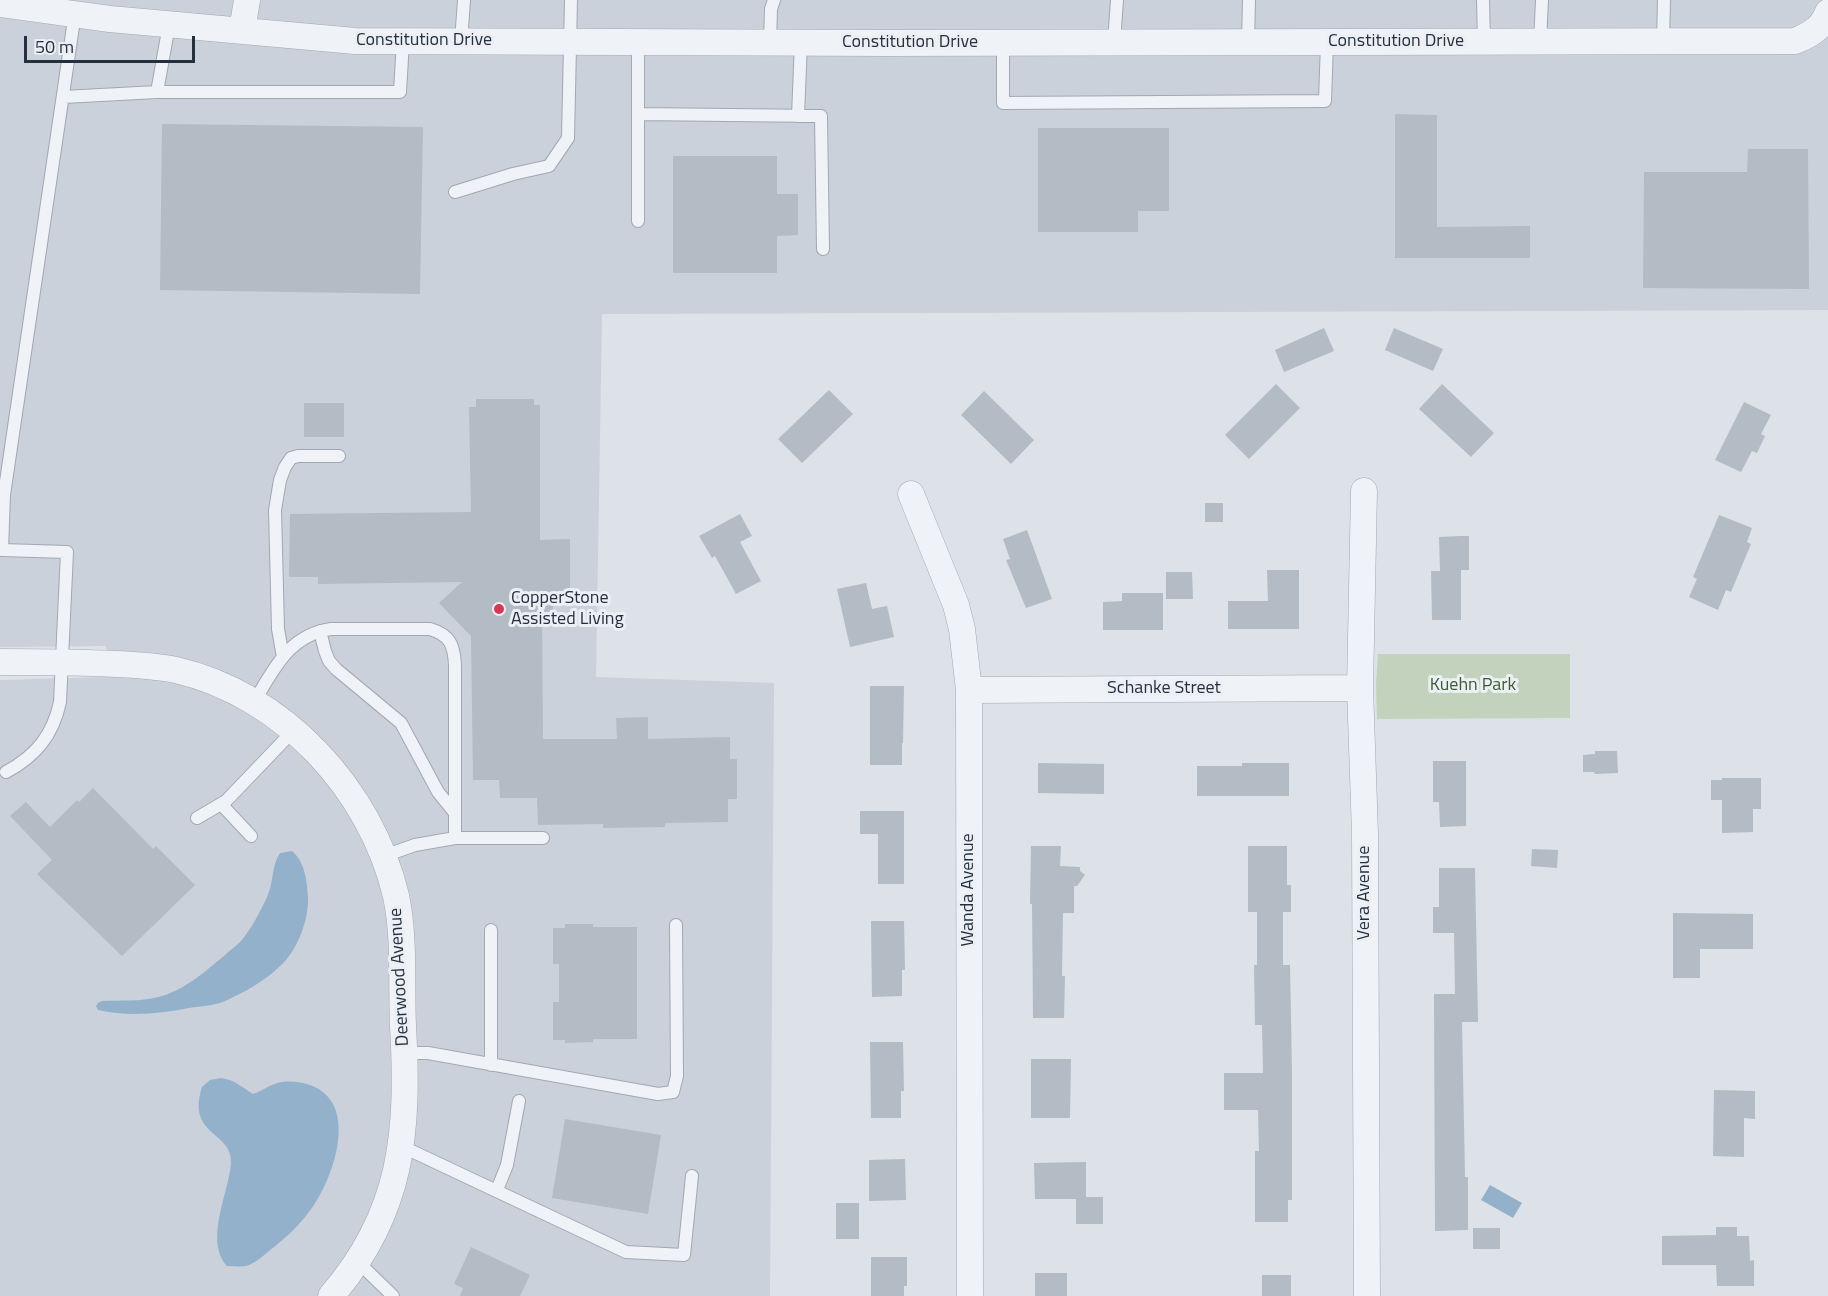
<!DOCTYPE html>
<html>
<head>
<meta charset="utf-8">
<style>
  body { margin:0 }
  #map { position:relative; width:1828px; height:1296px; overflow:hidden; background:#dde1e8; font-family:"Titillium Web",sans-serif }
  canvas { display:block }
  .scale { position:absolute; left:24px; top:36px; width:171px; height:27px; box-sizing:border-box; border:3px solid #25303f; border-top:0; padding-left:8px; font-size:18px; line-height:21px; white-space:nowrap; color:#25303f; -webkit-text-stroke:4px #ecf0f5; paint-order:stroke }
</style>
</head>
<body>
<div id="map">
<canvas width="1828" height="1296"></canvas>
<div class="scale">50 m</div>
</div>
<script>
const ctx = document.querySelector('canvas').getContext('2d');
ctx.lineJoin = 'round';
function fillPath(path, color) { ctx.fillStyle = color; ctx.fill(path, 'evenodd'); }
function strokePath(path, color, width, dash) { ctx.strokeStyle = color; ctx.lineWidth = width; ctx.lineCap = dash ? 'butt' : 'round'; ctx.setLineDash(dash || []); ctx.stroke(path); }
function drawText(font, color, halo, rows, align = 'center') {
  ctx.font = font + ' "Titillium Web",sans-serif'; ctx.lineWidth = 6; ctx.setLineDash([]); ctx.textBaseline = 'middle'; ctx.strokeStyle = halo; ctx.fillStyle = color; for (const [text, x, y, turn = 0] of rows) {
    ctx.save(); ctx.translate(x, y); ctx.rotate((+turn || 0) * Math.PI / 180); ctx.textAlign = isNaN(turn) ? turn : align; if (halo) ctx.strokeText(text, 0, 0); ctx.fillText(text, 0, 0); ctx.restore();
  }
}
fillPath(new Path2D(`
  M 0,0 L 1828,0 L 1828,310 L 602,314 L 596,677 L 774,683 L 770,1296 L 0,1296 L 0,680 L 108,677 L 106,646 L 0,647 Z`), '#cad1da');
fillPath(new Path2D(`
  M 1378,654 L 1570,654 L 1570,718 L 1377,719 L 1376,684 Z`), '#c3d2bd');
fillPath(new Path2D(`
  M 292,851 C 305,862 307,881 308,897 C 309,920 297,952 279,967 C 265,981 243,993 225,1001 C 213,1006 201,1006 189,1008 C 159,1014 128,1017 98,1010 L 96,1006 L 98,1003 L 102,1001 C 121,1000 140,1002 158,997 C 184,991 204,972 224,956 C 229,951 236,946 241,941 C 252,928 260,912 267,897 C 274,883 271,866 280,853 Z
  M 221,1078 C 235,1080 242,1087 253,1094 C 262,1091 269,1085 278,1083 C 287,1080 301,1082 310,1085 C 359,1102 335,1174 314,1205 C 302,1223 286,1238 269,1251 C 263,1256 254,1264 246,1266 C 240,1267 233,1266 227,1266 C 204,1241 229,1192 231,1163 C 233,1131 186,1137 202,1087 L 210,1080 Z
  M 1490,1185 L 1522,1203 L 1513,1218 L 1481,1200 Z`), '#94b1cb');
fillPath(new Path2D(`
  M 1395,114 L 1437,115 L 1437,227 L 1530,226 L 1530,258 L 1395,258 Z
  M 162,124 L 423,127 L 420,294 L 160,290 Z
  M 1038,128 L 1169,128 L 1169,211 L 1138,211 L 1138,232 L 1038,232 Z
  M 1748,149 L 1808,149 L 1809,289 L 1643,288 L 1644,172 L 1747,172 Z
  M 673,156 L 777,156 L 777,194 L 798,194 L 798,235 L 777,236 L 777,273 L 673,273 Z
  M 1324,328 L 1334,351 L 1284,372 L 1275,350 Z
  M 1394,328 L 1443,349 L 1433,371 L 1385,350 Z
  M 1276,384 L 1300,408 L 1249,459 L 1225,435 Z
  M 1442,384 L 1494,433 L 1471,457 L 1419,409 Z
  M 829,390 L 853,414 L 802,463 L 778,439 Z
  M 984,391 L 1034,440 L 1011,464 L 961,415 Z
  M 476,399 L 534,399 L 534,405 L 540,405 L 540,540 L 570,539 L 570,591 L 553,591 L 553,614 L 542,614 L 543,739 L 617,739 L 616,718 L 648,717 L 648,739 L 730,737 L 730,759 L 737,759 L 737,799 L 728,799 L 728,822 L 665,823 L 665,827 L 603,828 L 603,824 L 538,825 L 537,798 L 500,798 L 499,780 L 473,780 L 471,636 L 439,603 L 462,582 L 318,584 L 318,577 L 289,577 L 290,514 L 471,512 L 469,407 L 476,407 Z
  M 1744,402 L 1771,415 L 1761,434 L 1765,436 L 1757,453 L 1752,451 L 1741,472 L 1715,460 Z
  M 304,403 L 344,403 L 344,437 L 304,437 Z
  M 1205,503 L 1223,503 L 1223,522 L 1205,522 Z
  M 740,514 L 752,536 L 740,542 L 761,581 L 736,594 L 715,556 L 712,558 L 699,536 Z
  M 1719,515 L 1752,528 L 1747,542 L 1751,544 L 1731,592 L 1726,590 L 1718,610 L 1689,597 L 1697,579 L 1693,577 Z
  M 1027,530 L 1052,599 L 1026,608 L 1006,560 L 1010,559 L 1003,539 Z
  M 1460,536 L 1469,536 L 1469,570 L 1461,570 L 1461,620 L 1432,620 L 1431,571 L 1440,571 L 1439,537 Z
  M 1267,570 L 1299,570 L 1299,629 L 1228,629 L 1228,601 L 1268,601 Z
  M 1166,572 L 1192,572 L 1193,599 L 1166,599 Z
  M 866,583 L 872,609 L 887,606 L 894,637 L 850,647 L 837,589 Z
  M 1122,593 L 1163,593 L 1163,630 L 1103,630 L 1103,602 L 1122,601 Z
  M 870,686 L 904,686 L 903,743 L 902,743 L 902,765 L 870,765 Z
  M 1595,751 L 1617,751 L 1618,773 L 1595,774 L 1594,772 L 1583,772 L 1583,755 L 1595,754 Z
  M 1433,761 L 1466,761 L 1466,826 L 1440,827 L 1439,802 L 1433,802 Z
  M 1038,763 L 1104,764 L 1104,794 L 1038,793 Z
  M 1242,763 L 1289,763 L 1289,796 L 1197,796 L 1197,766 L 1242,766 Z
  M 1722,778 L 1761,778 L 1761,809 L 1753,809 L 1753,832 L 1722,833 L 1722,800 L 1711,800 L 1711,780 L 1722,780 Z
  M 93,788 L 153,849 L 156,846 L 195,885 L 122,956 L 37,874 L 52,860 L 10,816 L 26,802 L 50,827 L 77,800 L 79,802 Z
  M 860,811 L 904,811 L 904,884 L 878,884 L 878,834 L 860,834 Z
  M 1031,846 L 1061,846 L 1060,866 L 1080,867 L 1080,871 L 1085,875 L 1077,886 L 1074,886 L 1074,913 L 1063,913 L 1062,976 L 1065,976 L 1064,1018 L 1033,1018 L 1032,904 L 1030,904 Z
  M 1248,846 L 1287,846 L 1287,885 L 1291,885 L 1291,912 L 1283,912 L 1283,965 L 1290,965 L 1292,1072 L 1292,1200 L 1288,1200 L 1288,1222 L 1255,1222 L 1255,1151 L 1259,1151 L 1258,1110 L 1224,1110 L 1224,1073 L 1263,1073 L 1262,1025 L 1255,1025 L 1254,965 L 1257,965 L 1257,912 L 1248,912 Z
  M 1532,849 L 1558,850 L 1557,868 L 1531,866 Z
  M 1439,868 L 1475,868 L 1478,1022 L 1462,1022 L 1465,1177 L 1468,1177 L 1468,1230 L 1435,1231 L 1434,994 L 1455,994 L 1454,933 L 1433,933 L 1433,907 L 1439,907 Z
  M 1673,913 L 1753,914 L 1753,949 L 1700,949 L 1700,978 L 1673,978 Z
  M 871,921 L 904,921 L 905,970 L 902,970 L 902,996 L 872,997 Z
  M 565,924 L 593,924 L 593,927 L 637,927 L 637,1039 L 593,1039 L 593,1042 L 565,1043 L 565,1040 L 553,1040 L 553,1002 L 559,1002 L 559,964 L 553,964 L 553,928 L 565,928 Z
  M 870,1042 L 903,1042 L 904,1091 L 901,1091 L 901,1118 L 871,1118 Z
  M 1031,1059 L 1071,1059 L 1070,1118 L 1031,1118 Z
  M 1714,1090 L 1755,1091 L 1755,1119 L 1744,1118 L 1744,1157 L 1713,1156 Z
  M 565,1119 L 661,1135 L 648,1214 L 552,1198 Z
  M 905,1159 L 906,1200 L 869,1201 L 869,1160 Z
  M 1086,1162 L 1086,1197 L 1103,1197 L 1103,1224 L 1076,1224 L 1076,1199 L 1035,1199 L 1034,1163 Z
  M 836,1203 L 859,1203 L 859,1239 L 836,1239 Z
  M 1716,1227 L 1737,1227 L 1737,1236 L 1749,1236 L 1750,1261 L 1754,1260 L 1754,1286 L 1717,1286 L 1716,1265 L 1662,1265 L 1662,1236 L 1716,1235 Z
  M 1473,1228 L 1500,1228 L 1500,1249 L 1473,1249 Z
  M 471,1247 L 530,1275 L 520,1296 L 460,1296 L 463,1288 L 454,1284 Z
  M 871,1257 L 907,1257 L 907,1286 L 904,1286 L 904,1296 L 871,1296 Z
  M 1035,1273 L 1067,1273 L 1067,1296 L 1035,1296 Z
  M 1262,1275 L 1291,1275 L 1291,1296 L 1262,1296 Z`), '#b3bbc5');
const service = new Path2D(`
  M 1483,0 L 1484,42
  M 461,42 L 464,0
  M 770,42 L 771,9 L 774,0
  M 1114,42 L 1117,0
  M 1248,42 L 1249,0
  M 1540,42 L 1542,0
  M 1663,42 L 1664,0
  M 1003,43 L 1003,103 L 1325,101 L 1327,42
  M 157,92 L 400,92 L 403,41
  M 63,97 L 157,92 L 169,25
  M 638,114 L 821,116 L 823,249
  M 798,116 L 801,42
  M 455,192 L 513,174 L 549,166 L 568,138 L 571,0
  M 638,221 L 638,42
  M 320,631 L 325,651 L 329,661 L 336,669 L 401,723 L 438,792 L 455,813
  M 283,657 L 278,629 L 275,510 L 280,480 L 285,467 L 291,458 L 298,456 L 339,456
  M 254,702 C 274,669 289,635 331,629 L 430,629 C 450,635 454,645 455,665 L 455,838 L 415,845 L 384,856
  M 6,772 C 36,756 53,735 60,702 L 67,552 L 2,550 L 4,495 L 75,13
  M 221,804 L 251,836
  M 197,818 L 226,801 L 294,730
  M 455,838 L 543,838
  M 491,930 L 491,1065
  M 405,1053 L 428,1053 L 658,1094 L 673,1092 L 677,1076 L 676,925
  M 401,1146 L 626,1252 L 684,1255 L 692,1176
  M 497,1190 L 507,1165 L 519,1101
  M 357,1261 L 393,1296`);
const minor = new Path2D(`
  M 0,4 L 110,19 L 355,41 L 885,43 L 1795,41 C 1810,35 1822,28 1828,12
  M 242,31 L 247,0
  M 1364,491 L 1360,688 L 1365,834 L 1367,1296
  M 911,494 L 956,605 L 962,629 L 969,690 L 970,1296
  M 0,662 C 39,662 78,662 116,664 C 136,665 157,666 176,670 C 284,695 371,790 396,896 C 405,939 401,982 403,1026 C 409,1131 403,1213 331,1296
  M 969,690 L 1360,688`);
strokePath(service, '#a2a8b2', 14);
strokePath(minor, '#a2a8b2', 27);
strokePath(service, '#eff2f6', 12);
strokePath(minor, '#eff2f6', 26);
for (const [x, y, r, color] of [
  [499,609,6,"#d73755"]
]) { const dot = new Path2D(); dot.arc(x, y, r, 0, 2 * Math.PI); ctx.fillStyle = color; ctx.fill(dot); strokePath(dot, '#ecf0f5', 2); }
drawText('18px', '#25303f', '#ecf0f5', [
  ["Constitution Drive",424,41],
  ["Constitution Drive",1396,42],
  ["Constitution Drive",910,43],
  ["Schanke Street",1164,689],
  ["Wanda Avenue",969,890,-90],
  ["Vera Avenue",1365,893,-90],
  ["Deerwood Avenue",400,977,-93]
]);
drawText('18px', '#25303f', '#ecf0f5', [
  ["CopperStone",511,599],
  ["Assisted Living",511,620]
], 'left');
drawText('18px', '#3b5c31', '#ecf0f5', [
  ["Kuehn Park",1473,686]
]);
</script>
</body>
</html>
